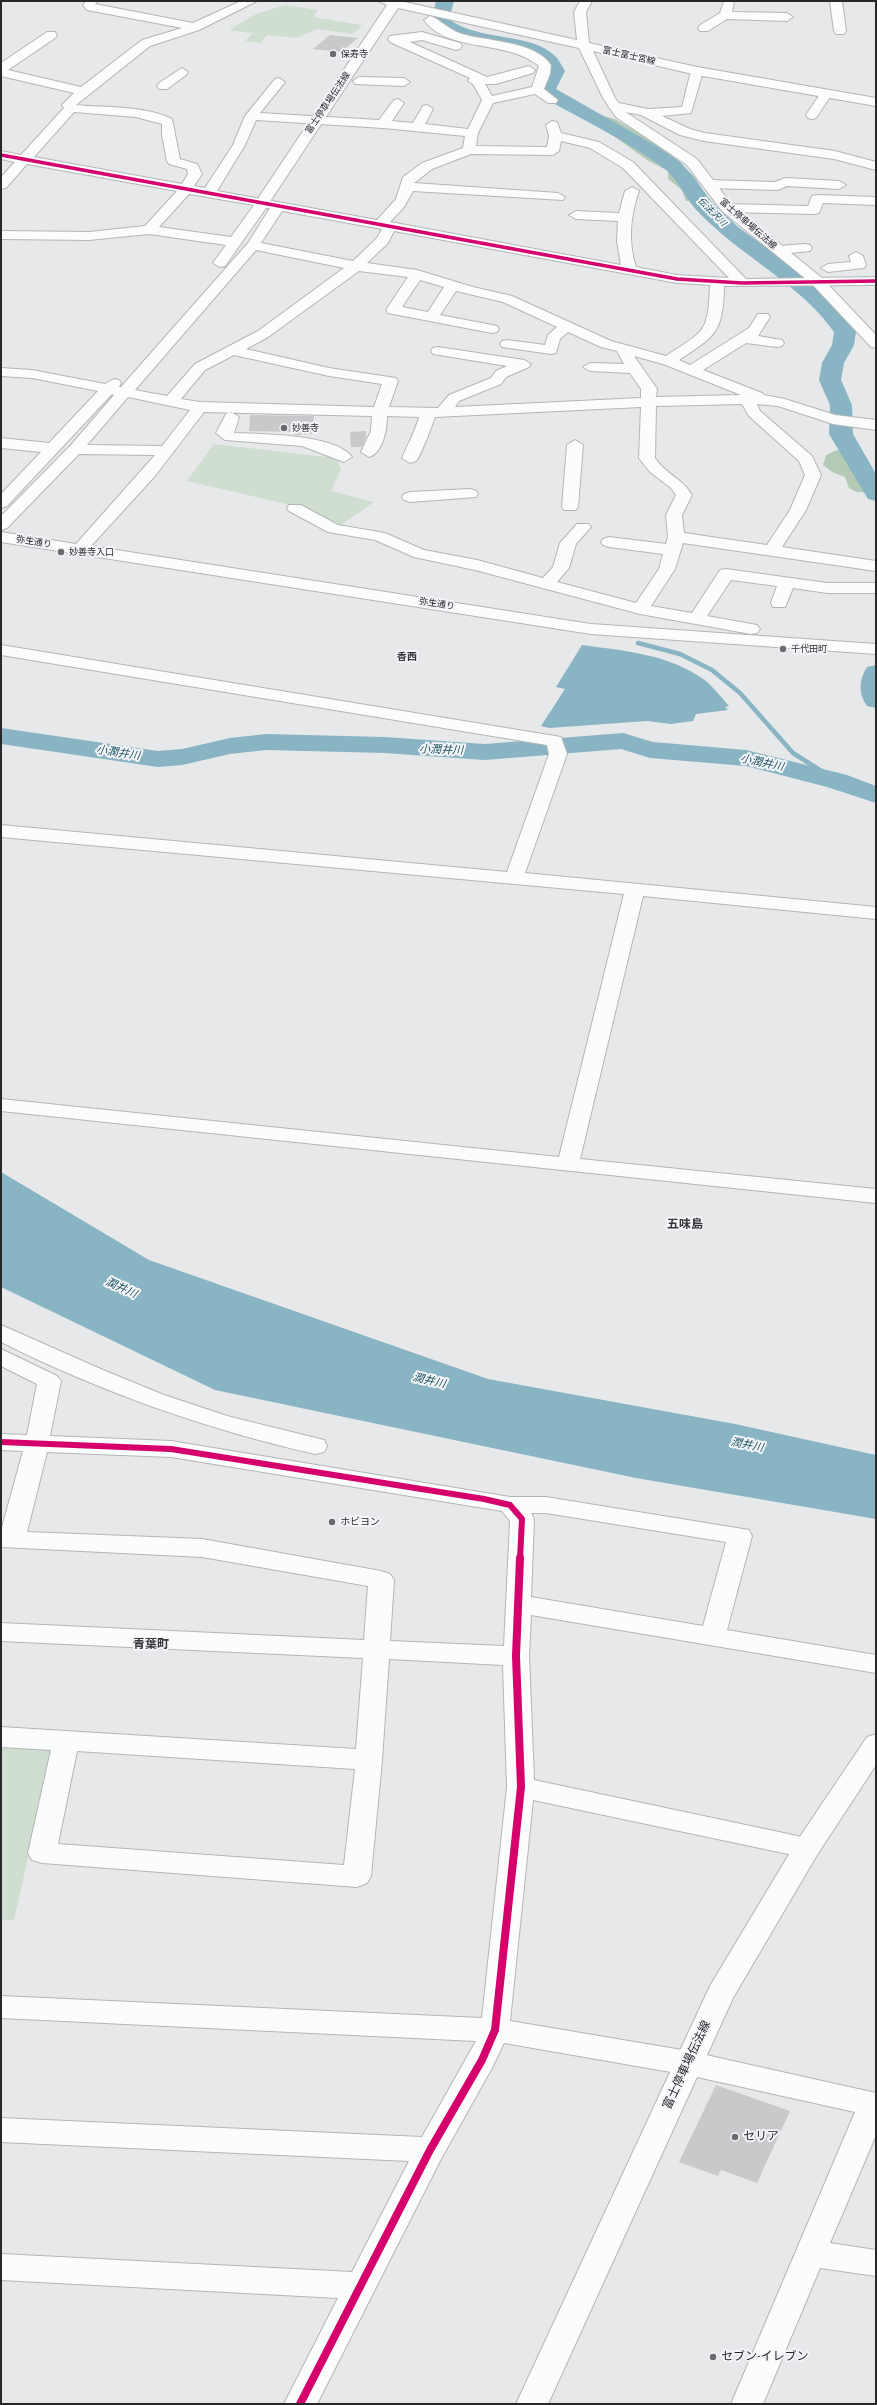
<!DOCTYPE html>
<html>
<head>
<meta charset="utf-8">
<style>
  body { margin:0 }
  #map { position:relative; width:877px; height:2405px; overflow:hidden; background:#e7e8ea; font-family:"PT Sans Narrow",sans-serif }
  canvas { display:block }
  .frame { position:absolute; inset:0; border:2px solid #272829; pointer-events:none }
</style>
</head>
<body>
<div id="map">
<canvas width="877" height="2405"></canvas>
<div class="frame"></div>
</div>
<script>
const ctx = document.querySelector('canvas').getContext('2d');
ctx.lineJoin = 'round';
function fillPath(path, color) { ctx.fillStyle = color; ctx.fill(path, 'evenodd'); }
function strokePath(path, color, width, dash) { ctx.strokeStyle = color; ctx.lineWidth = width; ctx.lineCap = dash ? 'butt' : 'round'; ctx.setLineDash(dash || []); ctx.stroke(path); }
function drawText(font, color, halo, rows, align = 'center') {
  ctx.font = font + ' "PT Sans Narrow","Noto Sans JP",sans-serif'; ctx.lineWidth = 4; ctx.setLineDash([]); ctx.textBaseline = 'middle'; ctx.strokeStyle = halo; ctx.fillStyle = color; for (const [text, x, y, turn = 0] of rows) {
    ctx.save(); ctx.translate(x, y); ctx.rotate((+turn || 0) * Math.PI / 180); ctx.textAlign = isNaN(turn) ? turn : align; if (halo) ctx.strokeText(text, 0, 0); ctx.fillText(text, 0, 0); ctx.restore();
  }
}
fillPath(new Path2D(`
  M 285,5 L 318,10 L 313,17 L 362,25 L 353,34 L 317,29 L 297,38 L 267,35 L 260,43 L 245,41 L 253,33 L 229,30 L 256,14 Z
  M 214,444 L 336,458 L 341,469 L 331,491 L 374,502 L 338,527 L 286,504 L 187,481 Z
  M 1,1744 L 53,1747 L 14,1920 L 1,1920 Z`), '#d0ded1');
fillPath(new Path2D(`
  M 594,114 L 615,119 L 659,145 L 682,164 L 711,200 L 686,201 L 682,190 L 668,179 L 668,171 L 647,160 L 615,137 L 581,117 Z
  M 837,450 L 856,453 L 876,476 L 875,493 L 856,492 L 849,488 L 845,477 L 832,472 L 823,465 L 826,455 Z`), '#b4cab6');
fillPath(new Path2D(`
  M 582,645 C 625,651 670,654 706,681 C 714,688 722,698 729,706 L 725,707 L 728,710 L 696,714 L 693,721 L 671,724 L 647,721 L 549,728 L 541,726 L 565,689 L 556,687 Z
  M 1,1172 L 149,1260 L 488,1379 L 735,1424 L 876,1455 L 876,1519 L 636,1478 L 215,1390 L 1,1287 Z`), '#88b4c3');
strokePath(new Path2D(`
  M 638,643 L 680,654 L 712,670 L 740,693 L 793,753 L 837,781`), '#88b4c3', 4.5);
fillPath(new Path2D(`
  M 436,1 L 454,1 L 449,19 C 479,42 532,32 555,56 C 559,60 562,66 565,71 L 556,89 L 658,147 L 680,162 L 695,178 L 708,198 L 738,227 L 778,256 L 841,310 L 856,332 L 854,345 L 844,363 L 841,380 L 852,405 L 853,434 L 876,474 L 876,501 L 868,499 L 829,434 L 830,405 L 819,380 L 822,363 L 832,345 L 834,332 C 806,292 760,266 723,235 C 713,226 701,216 692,205 C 683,193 677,179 665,169 C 628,141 583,120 542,97 L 536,88 L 547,71 C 529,43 485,49 457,38 C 448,35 441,30 434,24 L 431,20 Z
  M 876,665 L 876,708 L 867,706 C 858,694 859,679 867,667 Z
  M 1,728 L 158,751 L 182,749 L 230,738 L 266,734 L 384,737 L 485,744 L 623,733 L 653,742 L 746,750 L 847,775 L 876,786 L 876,803 L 827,787 L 746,766 L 650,758 L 621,749 L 485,760 L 384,753 L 266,750 L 230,754 L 182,765 L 158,767 L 1,744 Z`), '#88b4c3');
fillPath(new Path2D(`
  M 330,35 L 358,38 L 341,52 L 313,49 Z
  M 250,415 L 314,416 L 313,434 L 295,435 L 294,432 L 249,431 Z
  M 366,431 L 366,437 L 362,447 L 351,447 L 350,432 Z
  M 716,2085 L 790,2111 L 757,2183 L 721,2170 L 718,2176 L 679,2162 Z`), '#c8c9ca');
const minor = new Path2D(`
  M 86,1 L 98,1 L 95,4 L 193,23 L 241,1 L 257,1 L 199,30 L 150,46 L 76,105 C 107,108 143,105 172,119 L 180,159 L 197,164 L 202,174 L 194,186 L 205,188 L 233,145 L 245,116 L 275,79 L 279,78 L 285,82 L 260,113 L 379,120 L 394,100 L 398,99 L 404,103 L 392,121 L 413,123 L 423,106 L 427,105 L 433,109 L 425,124 L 468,129 L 482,100 L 473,84 L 468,81 L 470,78 L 390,42 L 388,39 L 390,36 L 422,32 L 460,43 L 462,46 L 460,49 L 456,50 L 422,40 L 410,42 L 487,77 L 529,66 L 535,70 L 533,73 L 496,84 L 485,84 L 492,96 L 532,87 L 539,66 C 507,39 447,53 424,20 L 430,16 C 440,19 448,29 459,33 C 486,42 534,40 551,65 L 550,74 L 544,89 L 558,100 L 556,103 L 548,103 L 535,94 L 493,103 L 478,133 L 476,146 L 547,147 L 549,136 L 546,125 L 552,121 L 557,122 L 561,133 L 599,142 L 633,162 L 746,279 L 876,277 L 876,285 L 724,286 C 723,332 716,336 679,360 L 690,365 L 749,328 L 758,314 L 768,314 L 770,317 L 758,336 L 782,340 L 784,343 L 782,346 L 777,347 L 746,343 L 703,370 L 762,393 L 764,395 L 785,399 L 835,415 L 876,420 L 876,430 L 833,424 L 778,406 L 757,404 L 760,411 L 812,456 L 821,475 L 806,510 L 782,547 L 876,561 L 876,571 L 683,543 L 675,569 L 651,606 L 692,613 L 720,570 L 726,569 L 827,583 L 876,583 L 876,593 L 827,593 L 793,588 L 785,607 L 773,607 L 771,603 L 777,586 L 731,580 L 707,616 L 757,625 L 760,629 L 757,633 L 751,634 L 640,614 L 475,570 L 414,557 L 375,540 L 328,532 L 289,511 L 287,508 L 289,505 L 301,505 L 338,525 L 385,533 L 424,550 L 477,560 L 543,578 L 553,567 L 560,543 L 577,524 L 589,524 L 591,527 L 576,544 L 569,568 L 557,582 L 636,603 L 659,569 L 663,554 L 609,547 L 603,545 L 601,542 L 603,539 L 609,537 L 666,544 L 668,537 L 666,515 L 676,495 L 671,488 L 650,472 L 639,458 L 641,407 L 435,417 C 433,423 420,458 416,461 C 415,462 412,462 410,463 L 402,458 C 408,444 415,432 419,417 L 387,416 C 387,429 383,453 369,457 L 361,452 L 371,431 L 372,416 L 204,412 L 155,476 L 91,546 L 591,624 L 876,644 L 876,654 L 591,634 L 1,542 L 1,532 L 76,544 L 155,455 L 79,454 L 7,528 L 1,530 L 1,516 L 70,446 L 114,395 L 112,394 L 7,506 L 1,508 L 1,494 L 41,452 L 1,448 L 1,438 L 49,443 L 98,391 L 32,378 L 1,376 L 1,368 L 32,370 L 105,384 L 114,379 L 119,380 L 121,383 L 119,387 L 121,387 L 248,243 L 270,208 L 266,208 L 225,266 L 220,267 L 213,263 L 226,245 L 149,234 L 89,240 L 1,239 L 1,231 L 89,232 L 145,226 L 177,191 L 27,164 L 6,188 L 1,189 L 1,177 L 15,162 L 1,159 L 1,151 L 21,155 L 64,108 L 62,105 L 74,93 L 1,76 L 1,63 L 47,32 L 55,32 L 57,35 L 55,38 L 8,70 L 81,87 L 142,40 L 182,28 L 87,10 L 83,5 ZM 74,112 L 136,117 L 162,124 L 162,135 L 167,161 L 169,164 L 187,169 L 188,174 L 182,184 L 34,157 ZM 256,120 L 383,128 L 465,136 L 463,148 L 422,163 L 403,177 L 396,199 L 377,220 L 217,191 L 245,145 ZM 561,141 L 590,148 L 623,168 L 729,278 L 677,275 L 636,267 C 628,242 630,216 639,191 L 632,187 L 625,191 L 619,213 L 576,211 L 569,215 L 576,219 L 618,221 L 617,241 L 621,265 L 390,222 L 404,207 L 413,191 L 563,200 L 565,197 L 558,193 L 414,183 L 432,169 L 471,154 L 553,155 L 559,151 ZM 189,194 L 254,205 L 231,237 L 159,227 ZM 282,211 L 382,229 L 377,238 L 353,261 L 261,243 ZM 394,231 L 677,283 L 710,285 C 708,334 705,330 666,356 L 611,341 L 512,296 L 473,287 L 417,270 L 367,263 L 388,243 ZM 256,250 L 344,268 L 258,331 L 195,364 L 167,396 L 135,390 ZM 359,271 L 408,277 L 386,310 L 388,313 L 492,333 L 497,332 L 499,329 L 497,326 L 440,315 L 456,291 L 503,302 L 557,327 L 548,335 L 545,345 L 507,340 L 502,341 L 500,344 L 502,347 L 551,354 L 556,353 L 560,339 L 568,332 L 601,347 L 617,351 L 624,364 L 590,363 L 583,367 L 590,371 L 630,373 L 641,389 L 641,398 L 455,407 L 459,401 L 501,384 L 506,377 L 529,367 L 531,364 L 524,360 L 438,347 L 433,348 L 431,351 L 433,354 L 507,366 L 496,371 L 491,378 L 449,395 L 438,408 L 389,407 L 398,381 L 396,378 L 329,368 L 246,349 L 268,337 ZM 420,280 L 444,287 L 428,312 L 402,307 ZM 234,355 L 329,376 L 382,384 L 374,407 L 200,402 L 181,399 L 205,370 ZM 634,356 L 663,364 L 741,395 L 656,397 L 657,389 ZM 128,397 L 190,410 L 162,446 L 87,445 ZM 742,404 L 749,416 L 799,461 L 805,475 L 790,510 L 767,545 L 684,533 L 682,515 L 692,495 C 683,479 664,473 655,458 L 656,406 Z
  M 724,1 L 734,1 L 732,12 L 787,13 L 793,17 L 787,21 L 727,19 L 708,31 L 700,31 L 698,28 L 700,25 L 720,13 Z
  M 830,1 L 842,1 L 846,31 L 844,34 L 836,34 L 834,31 Z
  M 697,67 L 703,71 L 691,113 L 662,116 L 690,129 L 705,133 L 835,151 L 876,162 L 876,170 L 834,159 L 704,141 L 680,135 L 641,115 L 610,109 L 608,106 L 614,102 L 648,109 L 682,107 L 691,71 Z
  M 182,68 L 188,72 L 186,75 L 167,89 L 159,89 L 157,86 L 159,83 Z
  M 359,77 L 404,78 L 410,82 L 404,86 L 355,84 L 353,81 Z
  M 826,90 L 832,94 L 816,118 L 812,119 L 808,118 L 806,115 L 822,91 Z
  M 785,178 L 839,181 L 846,185 L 839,189 L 787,186 L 778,190 L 709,188 L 702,184 L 709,180 L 775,182 Z
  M 817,195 L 876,197 L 876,205 L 823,203 L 819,213 L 814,214 L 727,212 L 720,208 L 727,204 L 808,206 L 812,196 Z
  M 805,244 L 810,245 L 812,248 L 810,251 L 779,254 L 772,250 L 779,246 Z
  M 856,252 L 863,256 L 866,265 L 864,268 L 828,272 L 821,268 L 828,264 L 851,262 L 849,256 Z
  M 231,412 L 239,417 L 234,433 C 260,434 336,434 352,457 L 344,462 L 302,446 L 225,440 L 216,433 L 226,414 Z
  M 575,440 L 583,445 L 578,507 L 576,510 L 564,510 L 562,507 L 567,445 Z
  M 470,489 L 476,491 L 478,494 L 476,497 L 410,502 L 404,500 L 402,497 L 404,494 L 410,492 Z
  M 1,645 L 561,737 L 567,754 L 525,873 L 876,907 L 876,919 L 643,896 L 580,1159 L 876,1189 L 876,1203 L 1,1111 L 1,1099 L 559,1157 L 624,894 L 1,837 L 1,825 L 507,872 L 549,754 L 547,745 L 1,655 Z
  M 1,1325 L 103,1370 L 164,1395 L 227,1416 L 324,1440 L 327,1446 L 324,1452 L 315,1454 C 206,1429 101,1392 1,1342 Z
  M 1,1349 L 57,1376 L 61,1381 L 50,1436 L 171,1441 L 510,1497 L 546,1497 L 749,1530 L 752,1536 L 727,1630 L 876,1655 L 876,1673 L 531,1615 L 529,1656 L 534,1780 L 807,1838 L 817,1841 L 821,1848 L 817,1855 L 807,1858 L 533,1800 L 510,2021 L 688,2051 L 876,2093 L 876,2135 L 830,2243 L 876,2250 L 876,2276 L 820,2268 L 763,2404 L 731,2404 L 855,2112 L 688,2075 L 504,2043 L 492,2068 L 441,2159 L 317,2404 L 284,2404 L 338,2298 L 1,2280 L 1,2254 L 352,2272 L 409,2161 L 1,2142 L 1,2118 L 422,2137 L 476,2041 L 1,2018 L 1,1996 L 482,2018 L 507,1787 L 503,1665 L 389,1659 L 382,1760 L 371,1876 L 367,1883 L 357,1887 L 42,1863 L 32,1860 L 28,1853 L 51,1750 L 1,1747 L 1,1727 L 356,1749 L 363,1658 L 1,1641 L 1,1623 L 364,1640 L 368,1586 L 202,1557 L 1,1547 L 1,1531 L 23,1451 L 1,1450 L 1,1434 L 27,1435 L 37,1384 L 1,1366 ZM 47,1452 L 171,1457 L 502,1511 L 510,1521 L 504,1646 L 390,1641 L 394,1580 L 390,1574 L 381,1571 L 202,1539 L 27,1532 ZM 531,1513 L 546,1513 L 726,1542 L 703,1626 L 531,1597 L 534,1519 ZM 77,1751 L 355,1769 L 344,1865 L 58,1844 Z`);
const major = new Path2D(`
  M 378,1 L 400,1 L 577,40 L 574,12 L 580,1 L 592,1 L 586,12 L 589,43 L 697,67 L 876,98 L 876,106 L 697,75 L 593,51 L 615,98 L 624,111 L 697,159 L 732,205 L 822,278 L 876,335 L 876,348 L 871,347 L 812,284 L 722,211 L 687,165 L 616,117 L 603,98 L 579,48 L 398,8 L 267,206 L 257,206 L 255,203 L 387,5 Z
  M 876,1734 L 876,1765 L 817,1855 L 733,1998 L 548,2404 L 516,2404 L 710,1986 L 797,1841 L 867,1737 Z`);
strokePath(minor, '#b4b5b6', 2);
strokePath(major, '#b4b5b6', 2);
fillPath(minor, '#fbfcfc');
fillPath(major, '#fbfcfc');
strokePath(new Path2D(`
  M 1,155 L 677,279 L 742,283 L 876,281`), '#d6006c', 3.5);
strokePath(new Path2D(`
  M 1,1442 L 171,1449 L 484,1499 L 510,1505 L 522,1519 L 520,1559`), '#d6006c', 6);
strokePath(new Path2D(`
  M 300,2404 L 430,2150 L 482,2060 L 495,2030 L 521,1787 L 516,1656 L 520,1558`), '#d6006c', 8);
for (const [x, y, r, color] of [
  [333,54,4,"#6a6b6d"],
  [284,428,4,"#6a6b6d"],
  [61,552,4,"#6a6b6d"],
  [783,649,4,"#6a6b6d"],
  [332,1522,4,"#6a6b6d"],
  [735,2137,4,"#6a6b6d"],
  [713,2357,4,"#6a6b6d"]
]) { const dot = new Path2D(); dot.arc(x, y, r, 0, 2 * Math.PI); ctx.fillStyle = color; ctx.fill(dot); strokePath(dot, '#f3f5f8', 1.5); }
drawText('9px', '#272829', '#f3f5f8', [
  ["保寿寺",341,54],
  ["妙善寺",292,428],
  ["妙善寺入口",69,552],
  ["千代田町",791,649]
], 'left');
drawText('9px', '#272829', '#f3f5f8', [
  ["富士富士宮線",629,56,13],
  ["富士停車場伝法線",328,103,-56],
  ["富士停車場伝法線",748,224,41],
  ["弥生通り",34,542,9],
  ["弥生通り",437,604,9]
]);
drawText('italic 9px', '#1e5261', '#f3f5f8', [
  ["伝法沢川",712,212,45]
]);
drawText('bold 10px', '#363739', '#f3f5f8', [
  ["香西",407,657]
]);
drawText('10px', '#272829', '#f3f5f8', [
  ["ホビヨン",340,1522]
], 'left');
drawText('italic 11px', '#1e5261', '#f3f5f8', [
  ["小潤井川",441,750,2],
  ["小潤井川",118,753,8],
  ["小潤井川",762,763,12],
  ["潤井川",121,1288,25],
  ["潤井川",429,1381,13],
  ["潤井川",747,1445,11]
]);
drawText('bold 12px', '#363739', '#f3f5f8', [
  ["五味島",685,1225],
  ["青葉町",151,1645]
]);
drawText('12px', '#272829', '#f3f5f8', [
  ["富士停車場伝法線",687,2065,-65]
]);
drawText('12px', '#272829', '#f3f5f8', [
  ["セリア",743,2137],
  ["セブン-イレブン",721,2357]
], 'left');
</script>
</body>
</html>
